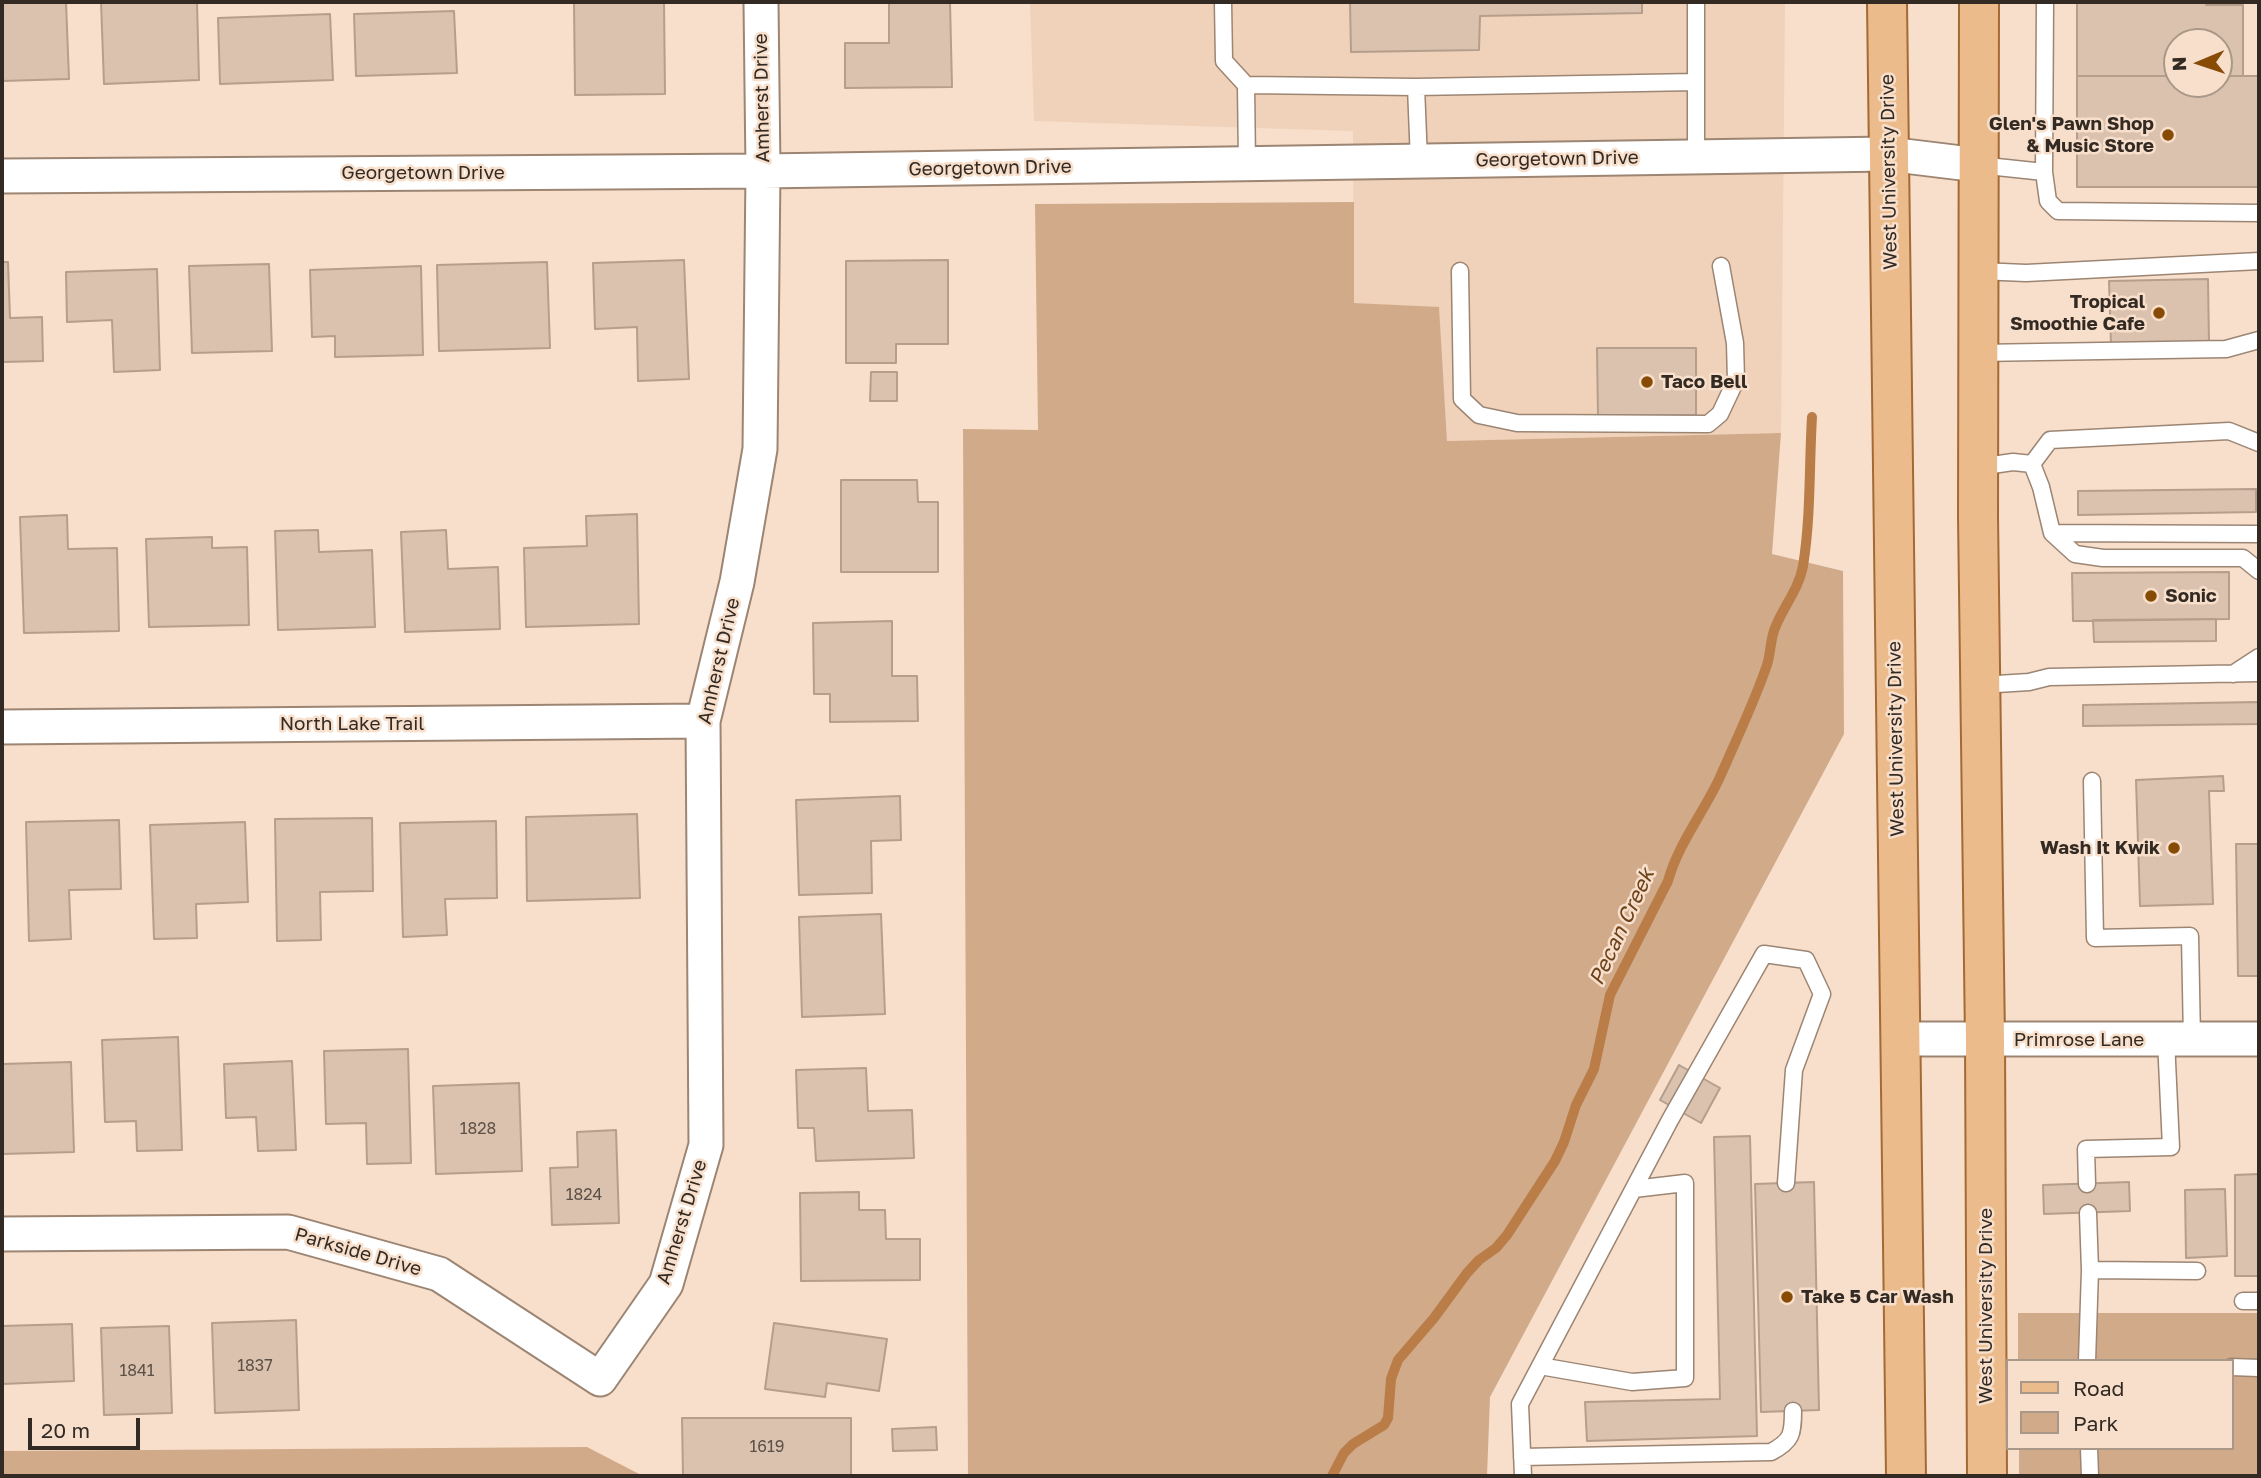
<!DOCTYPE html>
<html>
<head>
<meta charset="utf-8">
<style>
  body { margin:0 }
  #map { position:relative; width:2261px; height:1478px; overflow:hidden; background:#f7dfcb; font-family:"Golos Text",sans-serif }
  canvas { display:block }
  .frame { position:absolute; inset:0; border:4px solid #332a23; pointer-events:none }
  .legend { position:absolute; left:2006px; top:1359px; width:228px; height:91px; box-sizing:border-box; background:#f7dfcb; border:2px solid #a99788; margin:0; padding:9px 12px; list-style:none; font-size:21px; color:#332a23 }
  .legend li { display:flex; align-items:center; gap:14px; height:35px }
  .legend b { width:35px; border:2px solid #a99788 }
  .north { position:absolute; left:2163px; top:28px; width:70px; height:70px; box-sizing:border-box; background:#f7dfcb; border:2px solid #a99788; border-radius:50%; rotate:268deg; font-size:19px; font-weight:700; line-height:28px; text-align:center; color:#332a23 }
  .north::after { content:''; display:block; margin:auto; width:24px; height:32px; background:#874b05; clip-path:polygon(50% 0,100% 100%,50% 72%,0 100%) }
  .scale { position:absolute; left:28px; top:1418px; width:112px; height:32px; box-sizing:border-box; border:4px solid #332a23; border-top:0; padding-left:9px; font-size:21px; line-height:24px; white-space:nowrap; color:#332a23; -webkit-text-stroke:5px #f7dfcb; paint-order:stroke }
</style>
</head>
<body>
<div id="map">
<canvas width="2261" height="1478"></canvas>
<div class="frame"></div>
<ul class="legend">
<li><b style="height:9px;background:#ecbb8c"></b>Road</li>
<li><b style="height:19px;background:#d1aa8a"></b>Park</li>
</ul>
<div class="north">N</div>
<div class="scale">20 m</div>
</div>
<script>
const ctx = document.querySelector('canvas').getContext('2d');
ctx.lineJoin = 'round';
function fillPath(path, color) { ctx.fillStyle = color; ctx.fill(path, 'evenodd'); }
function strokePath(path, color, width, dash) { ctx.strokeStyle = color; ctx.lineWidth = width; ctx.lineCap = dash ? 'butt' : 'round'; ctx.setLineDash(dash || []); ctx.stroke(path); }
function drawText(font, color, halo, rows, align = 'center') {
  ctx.font = font + ' "Golos Text",sans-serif'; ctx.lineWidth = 5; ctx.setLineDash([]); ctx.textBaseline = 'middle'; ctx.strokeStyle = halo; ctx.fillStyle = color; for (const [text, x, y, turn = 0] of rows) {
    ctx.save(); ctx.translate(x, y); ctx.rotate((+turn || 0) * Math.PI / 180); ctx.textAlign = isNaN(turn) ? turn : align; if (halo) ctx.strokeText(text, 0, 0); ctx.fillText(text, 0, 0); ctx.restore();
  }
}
fillPath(new Path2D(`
  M 1030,2 L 1785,2 L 1781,433 L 1447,441 L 1438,308 L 1354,303 L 1353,131 L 1034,121 Z`), '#efd2b9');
fillPath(new Path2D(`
  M 1354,202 L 1354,303 L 1439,307 L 1447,441 L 1781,433 L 1772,554 L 1843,571 L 1844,734 L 1490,1397 L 1487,1476 L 968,1476 L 963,429 L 1038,430 L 1035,204 Z
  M 2018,1313 L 2259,1313 L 2259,1476 L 2019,1476 L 2019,1448 L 2231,1448 L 2231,1361 L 2018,1361 Z
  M 587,1447 L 643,1476 L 2,1476 L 2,1451 Z`), '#d1aa8a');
strokePath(new Path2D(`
  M 1332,1476 L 1344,1453 L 1353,1444 L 1384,1425 L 1388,1418 L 1391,1379 L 1398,1360 L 1434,1318 L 1467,1273 L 1479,1260 L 1496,1248 L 1507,1235 L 1555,1161 L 1564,1142 L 1576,1105 L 1594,1069 L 1610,995 L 1668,881 C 1678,844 1704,812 1720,777 C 1736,740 1754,703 1767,665 C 1771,653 1770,640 1775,628 C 1783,607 1799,589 1803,566 C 1811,517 1809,466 1812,417`), '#ba7d48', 10);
const building = new Path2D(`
  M 2,2 L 66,2 L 69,79 L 2,81 Z
  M 101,2 L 197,2 L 199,80 L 104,84 Z
  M 574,2 L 664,2 L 665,94 L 575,95 Z
  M 889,2 L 950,2 L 952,87 L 845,88 L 845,43 L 889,43 Z
  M 1350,2 L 1642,2 L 1642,13 L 1480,16 L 1479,50 L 1351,52 Z
  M 2077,2 L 2206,2 L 2206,5 L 2243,5 L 2243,76 L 2219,76 L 2219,42 L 2177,42 L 2177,76 L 2077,76 Z
  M 454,11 L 457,73 L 356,76 L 354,14 Z
  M 330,14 L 333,80 L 220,84 L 218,18 Z
  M 2077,76 L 2177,76 L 2177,84 L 2219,84 L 2219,76 L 2259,76 L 2259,187 L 2077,187 Z
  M 684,260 L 689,379 L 638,381 L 637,327 L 595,329 L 593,263 Z
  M 948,260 L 948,344 L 896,344 L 896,363 L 846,363 L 846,261 Z
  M 2,262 L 8,262 L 10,318 L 42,317 L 43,361 L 2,362 Z
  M 547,262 L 550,348 L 439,351 L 437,265 Z
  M 269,264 L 272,351 L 192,353 L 189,266 Z
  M 421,266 L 423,355 L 335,357 L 335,336 L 312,337 L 310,270 Z
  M 157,269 L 160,370 L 114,372 L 112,320 L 67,322 L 66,272 Z
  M 2208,279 L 2209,343 L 2111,345 L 2109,281 Z
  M 1597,348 L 1696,348 L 1696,415 L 1598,416 Z
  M 871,372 L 897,372 L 897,401 L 870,401 Z
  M 841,480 L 917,480 L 918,502 L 938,502 L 938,572 L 841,572 Z
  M 2256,489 L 2256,512 L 2078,515 L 2078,491 Z
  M 637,514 L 639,624 L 526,627 L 524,548 L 587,546 L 586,516 Z
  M 67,515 L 68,549 L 117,548 L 119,631 L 24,633 L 20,517 Z
  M 318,530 L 319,552 L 372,550 L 375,627 L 278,630 L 275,531 Z
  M 446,530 L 448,569 L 498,567 L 500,629 L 405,632 L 401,532 Z
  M 212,537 L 212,548 L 247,547 L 249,625 L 149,627 L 146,539 Z
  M 2229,572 L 2229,619 L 2073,621 L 2072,573 Z
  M 2216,619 L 2216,641 L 2094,642 L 2093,620 Z
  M 892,621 L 892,676 L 917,676 L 918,721 L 830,722 L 830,694 L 814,694 L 813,623 Z
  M 2259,702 L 2259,724 L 2083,726 L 2083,705 Z
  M 2223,776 L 2224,791 L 2209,791 L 2213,904 L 2140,906 L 2136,780 Z
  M 900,796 L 901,840 L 871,841 L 872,893 L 799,895 L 796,800 Z
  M 637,814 L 640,898 L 527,901 L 526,817 Z
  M 372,818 L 373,891 L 320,892 L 321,940 L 277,941 L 275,819 Z
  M 119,820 L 121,889 L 69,890 L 71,939 L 29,941 L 26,822 Z
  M 496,821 L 497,898 L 445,899 L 447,935 L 403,937 L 400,823 Z
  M 245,822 L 248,902 L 196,904 L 197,938 L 154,939 L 150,825 Z
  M 2236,844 L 2259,844 L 2259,976 L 2238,976 Z
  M 881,914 L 885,1014 L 802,1017 L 799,917 Z
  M 178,1037 L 182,1150 L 137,1151 L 136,1121 L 105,1122 L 102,1040 Z
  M 408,1049 L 411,1163 L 367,1164 L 366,1123 L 326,1124 L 324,1051 Z
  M 292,1061 L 296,1150 L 258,1151 L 256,1117 L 226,1118 L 224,1064 Z
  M 71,1062 L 74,1152 L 2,1154 L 2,1064 Z
  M 1679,1065 L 1720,1088 L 1701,1123 L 1660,1100 Z
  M 866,1068 L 868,1111 L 912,1110 L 914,1158 L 816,1161 L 814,1128 L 798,1128 L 796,1070 Z
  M 519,1083 L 522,1171 L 436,1174 L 433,1086 Z
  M 616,1130 L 619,1223 L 552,1225 L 550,1168 L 578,1167 L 577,1132 Z
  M 1750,1136 L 1757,1436 L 1587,1441 L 1585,1402 L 1720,1399 L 1714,1137 Z
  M 2259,1174 L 2259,1276 L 2235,1276 L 2235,1175 Z
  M 1814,1182 L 1819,1410 L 1761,1412 L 1755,1184 Z
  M 2129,1182 L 2130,1211 L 2044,1214 L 2043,1185 Z
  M 2225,1189 L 2227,1256 L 2186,1258 L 2185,1190 Z
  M 859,1192 L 859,1210 L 885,1210 L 886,1239 L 920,1239 L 920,1280 L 801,1281 L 800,1193 Z
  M 296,1320 L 299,1410 L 215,1413 L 212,1323 Z
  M 774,1323 L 887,1339 L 879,1391 L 827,1383 L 825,1397 L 765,1389 Z
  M 72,1324 L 74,1381 L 2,1384 L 2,1326 Z
  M 169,1326 L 172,1413 L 104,1415 L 101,1328 Z
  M 682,1418 L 851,1418 L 851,1476 L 683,1476 Z
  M 936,1427 L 937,1450 L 893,1451 L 892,1429 Z`);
fillPath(building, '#dac2af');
strokePath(building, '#b59e8c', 2);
const service = new Path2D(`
  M 1223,2 L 1224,61 L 1246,85
  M 1696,2 L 1696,157
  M 2045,2 L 2044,172 L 2048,201 L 2058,211 L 2259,213
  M 1416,87 L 1419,161
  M 1247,164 L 1246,85 L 1416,87 L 1696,82
  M 1978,165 L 2044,172
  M 1460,271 L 1462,399 L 1479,415 L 1517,423 L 1708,424 L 1720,414 L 1736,380 L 1735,343 L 1721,266
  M 1979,271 L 2026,273 L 2259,261
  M 1978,353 L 2226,349 L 2259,340
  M 2032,464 L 2050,440 L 2229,431 L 2259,443
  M 1978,467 L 2013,462 L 2032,464 L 2041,487 L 2052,533 L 2259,534
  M 2052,533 L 2075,554 L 2103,558 L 2243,558 L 2259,571
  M 2233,674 L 2259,657
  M 1981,685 L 2029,682 L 2049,677 L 2259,673
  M 2092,781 L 2095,938 L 2190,936 L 2192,1040
  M 2087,1184 L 2086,1149 L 2171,1147 L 2166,1040
  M 2090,1270 L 2197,1271
  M 2243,1301 L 2259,1301
  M 2087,1361 L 2090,1270 L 2088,1213
  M 1540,1366 L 1632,1382 L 1685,1378 L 1685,1183 L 1634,1189
  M 2231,1367 L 2259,1368
  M 2089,1448 L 2090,1476
  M 1522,1457 L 1771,1452 C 1792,1441 1793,1434 1793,1411
  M 1523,1476 L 1520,1404 L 1670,1120 L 1764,954 L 1806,960 L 1822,994 L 1794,1070 L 1786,1183`);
const minor = new Path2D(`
  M 2,176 L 763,171 L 1888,154 L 1978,165
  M 2,727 L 703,721
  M 1899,1039 L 2259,1039
  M 2,1234 L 288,1232 L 439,1274 L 600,1379 L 666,1284 L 706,1145 L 703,721 L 737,582 L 760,449 L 763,171 L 761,2`);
const primary = new Path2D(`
  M 1887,2 L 1906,1476
  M 1979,2 L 1978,516 L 1985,1040 L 1987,1476`);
strokePath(service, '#9c8573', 19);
strokePath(minor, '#9c8573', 37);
strokePath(primary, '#a36a35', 42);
strokePath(service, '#fff', 16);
strokePath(minor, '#fff', 33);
strokePath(primary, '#ecbb8c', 38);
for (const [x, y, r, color] of [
  [2168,135,7,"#874b05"],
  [2159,313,7,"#874b05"],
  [1647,382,7,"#874b05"],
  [2151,596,7,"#874b05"],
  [2174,848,7,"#874b05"],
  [1787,1297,7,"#874b05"]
]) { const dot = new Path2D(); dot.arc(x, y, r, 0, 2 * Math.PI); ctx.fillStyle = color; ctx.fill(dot); strokePath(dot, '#f7dfcb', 2.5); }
drawText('16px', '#5d5046', null, [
  ["1828",478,1129],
  ["1824",584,1195],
  ["1837",255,1366],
  ["1841",137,1371],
  ["1619",767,1447]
]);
drawText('19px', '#332a23', '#f7dfcb', [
  ["Amherst Drive",762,98,-91],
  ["Georgetown Drive",1557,159,-1],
  ["Georgetown Drive",990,168,-1],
  ["West University Drive",1889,172,-91],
  ["Georgetown Drive",423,173],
  ["Amherst Drive",719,661,-77],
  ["North Lake Trail",352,724],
  ["West University Drive",1896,739,-91],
  ["Primrose Lane",2079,1040],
  ["Amherst Drive",682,1222,-73],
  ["Parkside Drive",358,1252,16],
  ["West University Drive",1986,1306,-90]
]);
drawText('bold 19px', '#332a23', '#f7dfcb', [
  ["Glen's Pawn Shop",2154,124],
  ["& Music Store",2154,146],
  ["Tropical",2145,302],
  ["Smoothie Cafe",2145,324],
  ["Taco Bell",1661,382,"left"],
  ["Sonic",2165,596,"left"],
  ["Wash It Kwik",2160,848],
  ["Take 5 Car Wash",1801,1297,"left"]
], 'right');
drawText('italic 21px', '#6c421a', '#f7dfcb', [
  ["Pecan Creek",1622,927,-65]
]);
</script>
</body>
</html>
